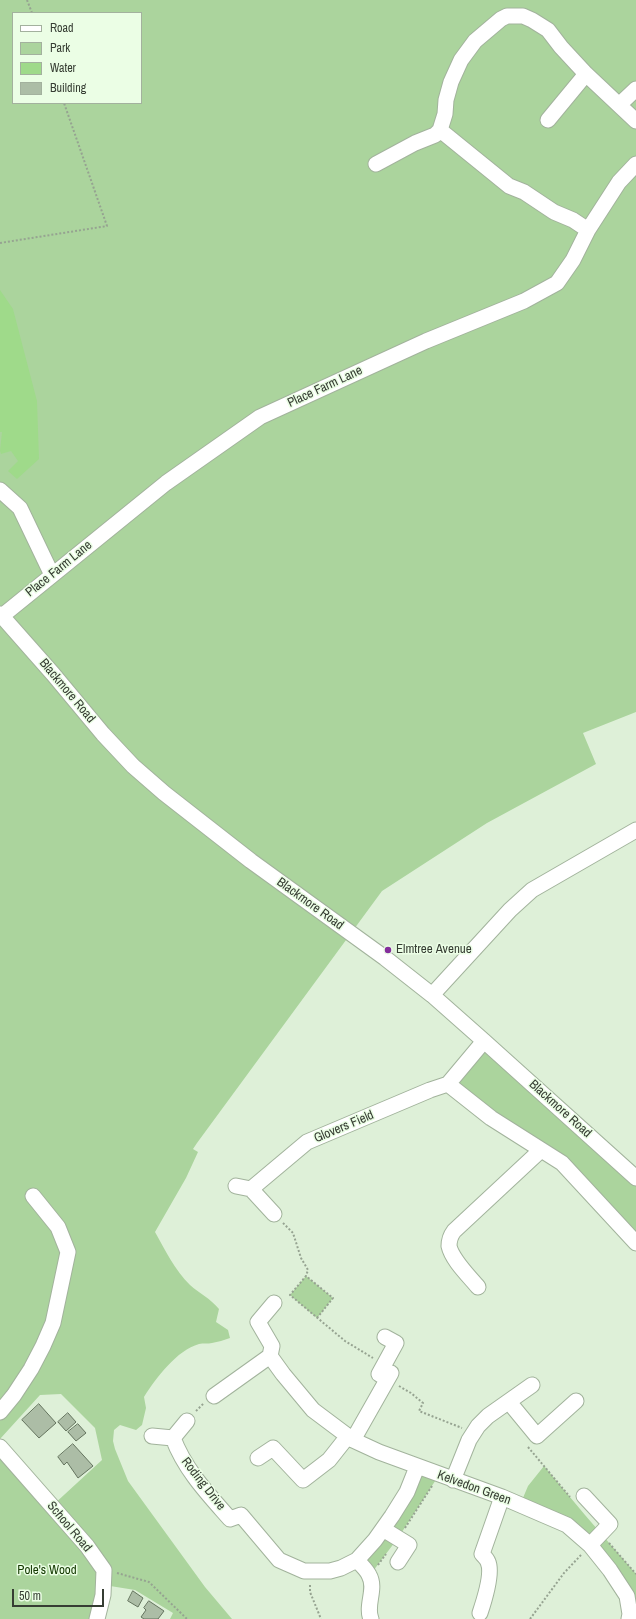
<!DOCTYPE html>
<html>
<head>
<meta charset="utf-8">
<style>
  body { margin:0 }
  #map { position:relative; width:636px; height:1619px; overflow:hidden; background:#def0d8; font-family:"Archivo Narrow",sans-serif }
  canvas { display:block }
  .legend { position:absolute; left:12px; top:12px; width:130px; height:92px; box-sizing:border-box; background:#ebfee5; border:1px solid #a3b19e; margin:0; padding:5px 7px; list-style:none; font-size:12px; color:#363d33 }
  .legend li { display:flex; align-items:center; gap:8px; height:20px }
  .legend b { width:20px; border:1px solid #a3b19e }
  .scale { position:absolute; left:12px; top:1589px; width:92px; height:18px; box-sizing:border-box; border:2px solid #363d33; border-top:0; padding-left:5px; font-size:12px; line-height:14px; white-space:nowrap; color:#363d33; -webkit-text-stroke:3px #ebfee5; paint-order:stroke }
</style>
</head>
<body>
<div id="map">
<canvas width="636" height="1619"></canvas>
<ul class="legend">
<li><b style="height:5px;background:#fff"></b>Road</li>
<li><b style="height:11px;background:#abd49d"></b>Park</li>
<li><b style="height:11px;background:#9fda8a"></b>Water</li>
<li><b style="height:11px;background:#acbda6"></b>Building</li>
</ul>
<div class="scale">50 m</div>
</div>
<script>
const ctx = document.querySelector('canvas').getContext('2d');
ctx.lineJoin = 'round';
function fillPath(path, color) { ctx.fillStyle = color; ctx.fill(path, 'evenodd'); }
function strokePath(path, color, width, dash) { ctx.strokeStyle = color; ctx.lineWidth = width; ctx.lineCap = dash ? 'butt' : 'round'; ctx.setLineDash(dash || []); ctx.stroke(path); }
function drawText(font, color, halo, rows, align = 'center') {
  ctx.font = font + ' "Archivo Narrow",sans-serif'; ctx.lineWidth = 3; ctx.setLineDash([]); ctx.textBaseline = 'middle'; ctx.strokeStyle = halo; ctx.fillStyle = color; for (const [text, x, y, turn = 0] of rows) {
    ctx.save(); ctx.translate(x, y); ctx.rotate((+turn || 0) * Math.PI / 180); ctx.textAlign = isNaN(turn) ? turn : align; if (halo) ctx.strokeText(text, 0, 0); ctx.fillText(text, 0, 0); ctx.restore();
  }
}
fillPath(new Path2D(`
  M 0,0 L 636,0 L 636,712 L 583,733 L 596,764 L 487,823 L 382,891 L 197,1143 L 193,1149 L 198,1152 L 186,1178 L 155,1232 C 165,1250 175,1270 190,1285 C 199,1293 211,1299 219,1309 L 216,1322 L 228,1330 L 230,1338 C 224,1340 218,1342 212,1343 C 208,1344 203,1343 199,1344 C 177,1350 156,1378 144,1397 L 146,1408 L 142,1425 L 136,1430 L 120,1425 L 114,1430 L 113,1441 L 115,1449 L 128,1481 L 205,1587 L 232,1619 L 170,1619 L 173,1613 L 135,1590 L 104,1585 L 96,1619 L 0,1619 L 0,1447 L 52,1506 L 102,1460 L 95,1428 L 61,1394 L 40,1395 L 0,1439 ZM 13,13 L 141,13 L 141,103 L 13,103 Z
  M 484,1041 L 636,1178 L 636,1243 L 582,1184 L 448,1084 Z
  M 306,1276 L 333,1298 L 317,1318 L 290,1295 Z
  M 544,1466 L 585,1515 L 636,1574 L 636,1619 L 630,1614 L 590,1545 L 520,1505 L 528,1486 Z
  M 417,1467 L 439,1475 L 398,1538 L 370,1575 L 357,1560 Z`), '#abd49d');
fillPath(new Path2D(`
  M 0,290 L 13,309 L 37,401 L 39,459 L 17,479 L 8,471 L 18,461 L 11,451 L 1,454 L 0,451 L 2,432 L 0,432 Z`), '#9fda8a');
const building = new Path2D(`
  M 39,1404 L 56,1423 L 39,1438 L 22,1420 Z
  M 68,1413 L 76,1422 L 66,1431 L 58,1422 Z
  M 78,1424 L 86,1433 L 76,1441 L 68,1432 Z
  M 73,1444 L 93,1466 L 78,1478 L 67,1462 L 64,1465 L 58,1457 Z
  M 133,1591 L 143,1598 L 138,1607 L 128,1601 Z
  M 149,1601 L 164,1611 L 158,1619 L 144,1619 L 141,1617 L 146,1610 L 144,1608 Z`);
fillPath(building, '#acbda6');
strokePath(building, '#64735e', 1);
const minor = new Path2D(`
  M 619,105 L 636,89
  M 548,120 L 586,74
  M 440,130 L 509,186 L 524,192 L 554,212 L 573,220 L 588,230
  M 376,164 L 415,143 L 435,135 L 440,130 L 445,114 L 446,100 L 451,82 L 461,60 L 475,41 L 501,19 L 507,16 L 523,16 L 532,20 L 548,30 L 561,47 L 586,74 L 636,121
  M 0,490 L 20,508 L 52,575
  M 0,614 L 53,674 L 103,734 L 133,766 L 164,793 L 251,861 L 385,958 L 432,995 L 484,1041 L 636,1178
  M 2,616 L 166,483 L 260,417 L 426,341 L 524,301 L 557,283 L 573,260 L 588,230 L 619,182 L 636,164
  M 432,995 L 510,910 L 532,890 L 636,830
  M 484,1041 L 448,1084 L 491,1118 L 562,1163 L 636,1243
  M 236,1186 L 251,1189
  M 274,1214 L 251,1189 L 307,1142 L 430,1090 L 448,1084
  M 478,1287 C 469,1276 452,1260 449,1246 C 449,1240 451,1235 454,1231 L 541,1150
  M 385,1337 L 396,1343 L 379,1374 L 387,1379
  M 270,1356 L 283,1374 L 313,1410 L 353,1440 L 379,1452 L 502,1497 L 567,1525 L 590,1545 L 610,1570 L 627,1596 L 630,1614 L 629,1619
  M 270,1356 L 272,1346 L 258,1322 L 274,1303
  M 214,1396 L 270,1356
  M 509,1402 L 537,1436 L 576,1401
  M 0,1412 L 14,1395 L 31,1369 L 43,1346 L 53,1323 L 68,1252 L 58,1227 L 33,1196
  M 152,1436 L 173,1438 C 185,1470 208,1494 230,1519 L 241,1515 L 279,1560 L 304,1571 L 330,1571 L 341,1568 L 357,1560 L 375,1540 L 392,1516 L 407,1492 L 417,1467
  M 173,1438 L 187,1421
  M 353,1440 L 391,1373
  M 0,1447 L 87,1546 L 104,1570 L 103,1595 L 97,1619
  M 258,1458 L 273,1448 L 303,1480 L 329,1460 L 348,1436
  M 453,1480 L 469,1440 L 478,1426 L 488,1416 L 532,1385
  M 584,1496 L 610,1524 L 590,1545
  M 383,1529 L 409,1545 L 398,1562
  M 357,1560 C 361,1565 367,1570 369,1575 C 377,1589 365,1605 371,1619
  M 480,1613 C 484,1601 493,1573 488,1562 C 487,1559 484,1556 482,1554 L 502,1497`);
strokePath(minor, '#a2b39c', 17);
strokePath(new Path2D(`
  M 27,0 L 32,13
  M 0,243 L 107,226 L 64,103
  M 283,1223 L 293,1233 L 301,1258 L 308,1270 L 306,1276
  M 317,1318 L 333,1298 L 306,1276 L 290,1295 L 345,1341 L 373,1358
  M 399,1386 L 411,1393 L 423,1403 L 419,1411 L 462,1428
  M 196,1411 L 204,1403
  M 528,1447 L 570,1497
  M 405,1528 L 432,1486
  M 609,1543 L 636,1574
  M 378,1565 L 386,1554
  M 117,1573 L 149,1582 L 187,1619
  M 310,1585 L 310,1592 L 321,1619
  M 530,1619 L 564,1573 L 581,1555`), '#96a391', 2, [2, 2]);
strokePath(minor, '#fff', 15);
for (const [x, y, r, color] of [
  [388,950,4,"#842e9c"]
]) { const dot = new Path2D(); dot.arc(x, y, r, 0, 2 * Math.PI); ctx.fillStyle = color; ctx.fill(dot); strokePath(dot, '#ebfee5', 1.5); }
drawText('13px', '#363d33', '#ebfee5', [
  ["Place Farm Lane",325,387,-25],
  ["Place Farm Lane",59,569,-39],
  ["Blackmore Road",67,691,50],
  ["Blackmore Road",310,904,36],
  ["Blackmore Road",560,1109,42],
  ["Glovers Field",344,1127,-23],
  ["Roding Drive",203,1484,52],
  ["Kelvedon Green",474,1488,20],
  ["School Road",69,1527,50]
]);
drawText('13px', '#363d33', '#ebfee5', [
  ["Elmtree Avenue",396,950]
], 'left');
drawText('13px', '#153a03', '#ebfee5', [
  ["Pole's Wood",47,1571]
]);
</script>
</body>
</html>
